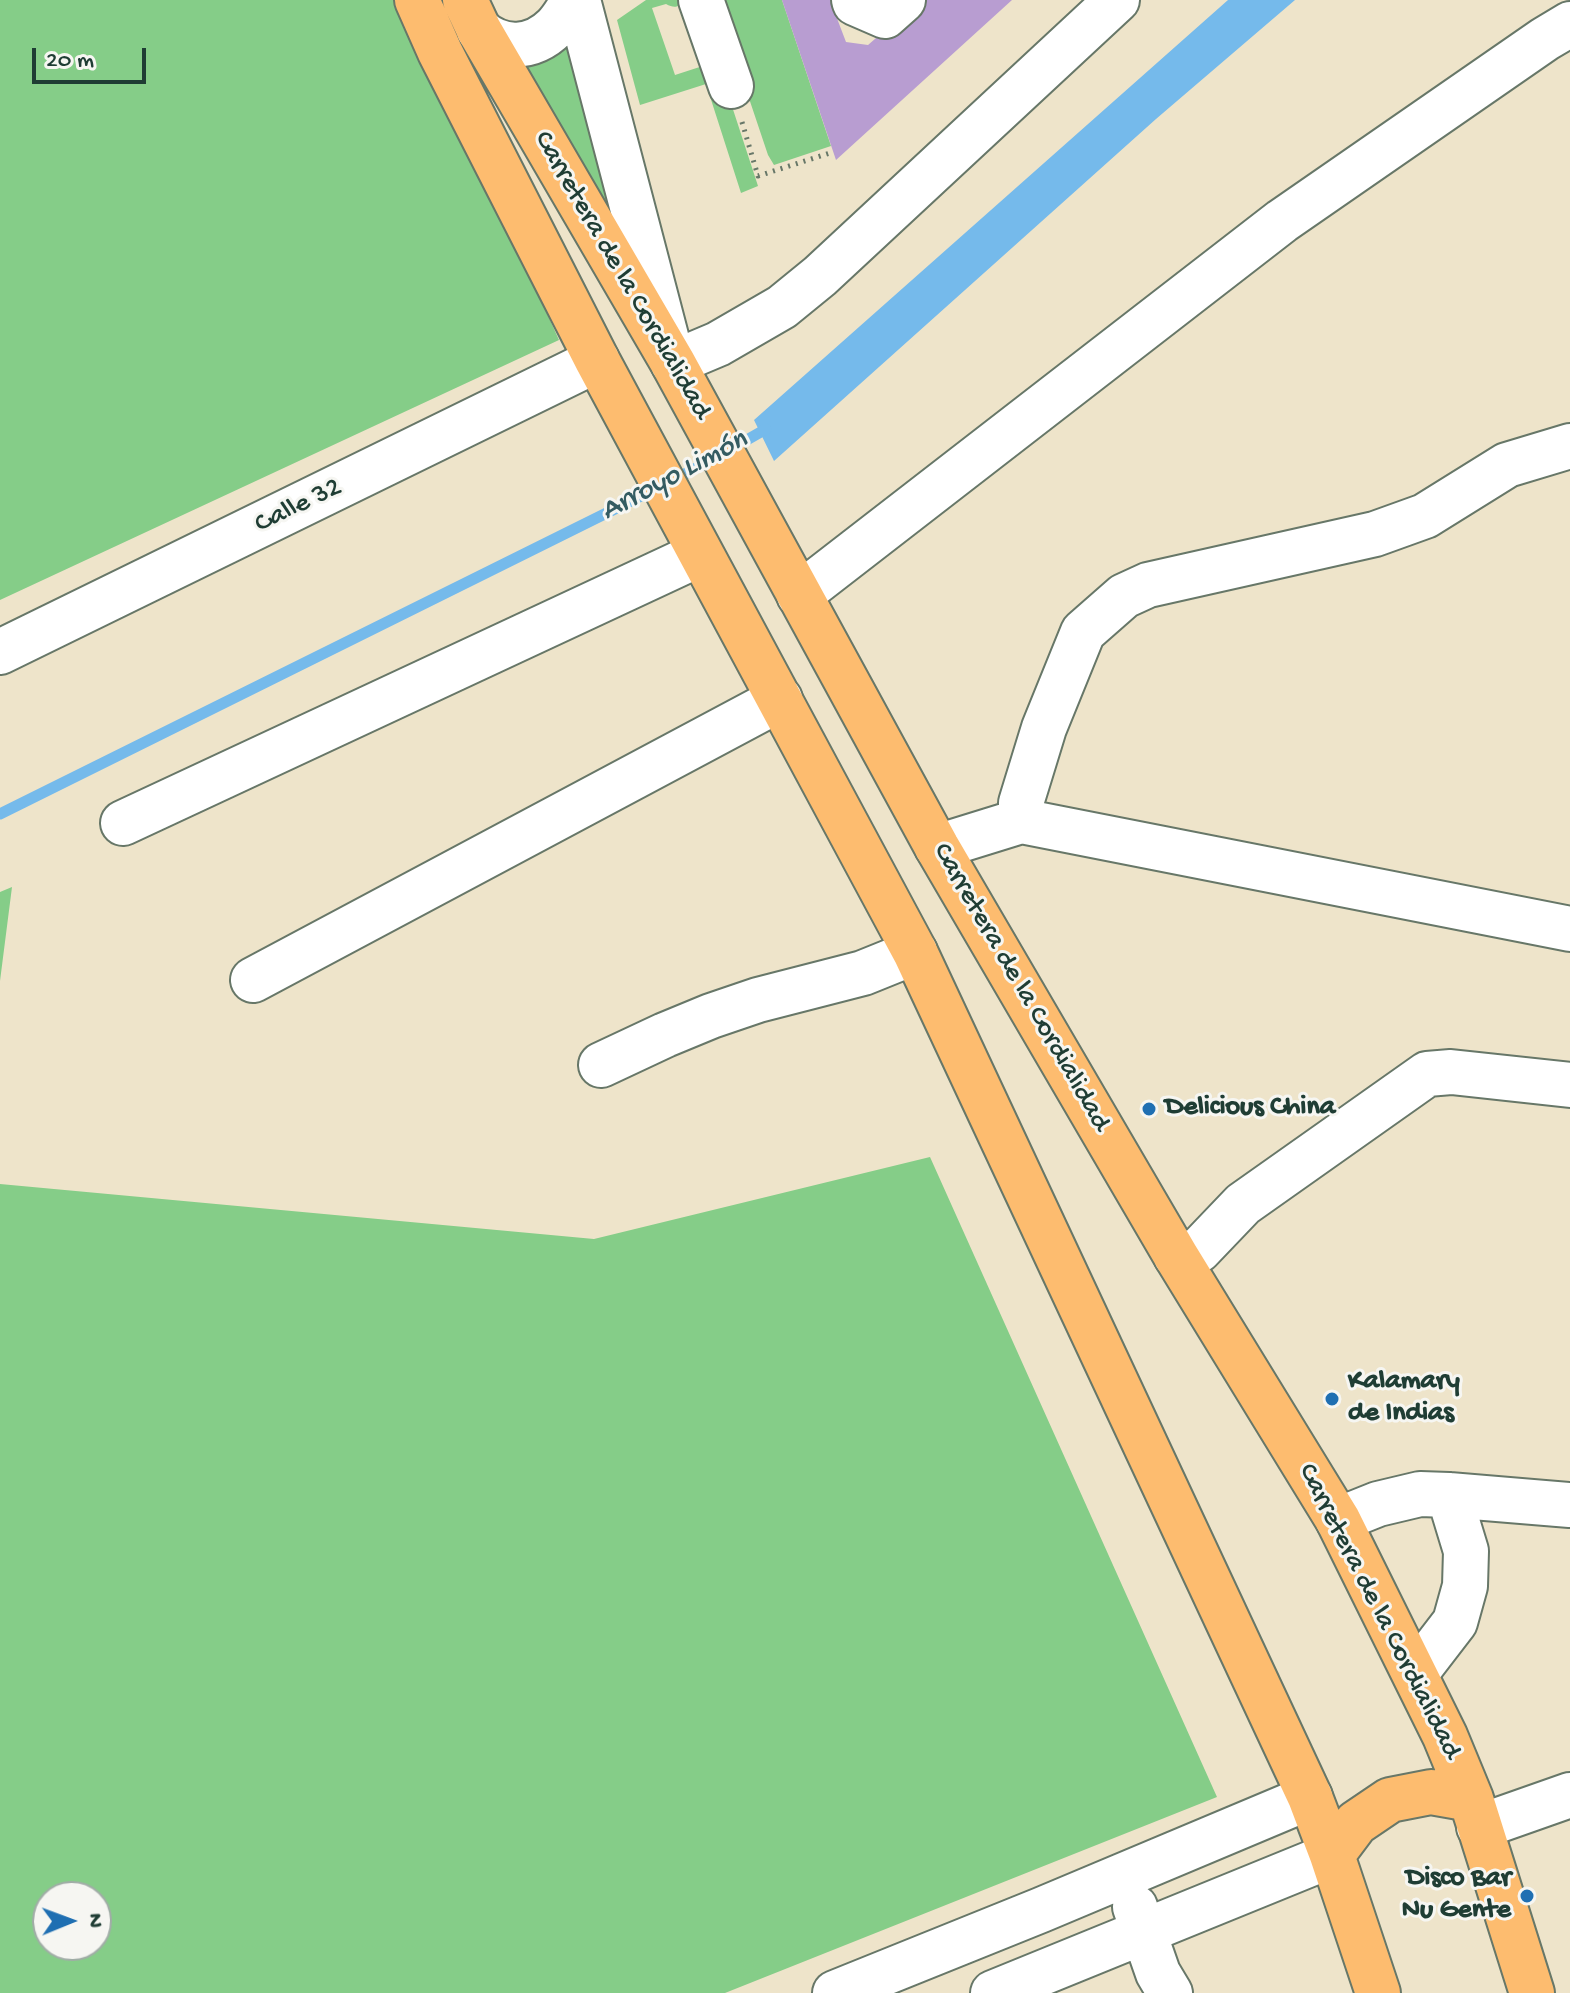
<!DOCTYPE html>
<html>
<head>
<meta charset="utf-8">
<style>
  body { margin:0 }
  #map { position:relative; width:1570px; height:1993px; overflow:hidden; background:#eee4ca; font-family:"Gochi Hand",sans-serif }
  canvas { display:block }
  .north { position:absolute; left:32px; top:1881px; width:80px; height:80px; box-sizing:border-box; background:#f6f6f2; border:2px solid #a0aca6; border-radius:50%; rotate:89deg; font-size:22px; font-weight:700; line-height:32px; text-align:center; color:#1f3d34 }
  .north::after { content:''; display:block; margin:auto; width:28px; height:36px; background:#1f6fb2; clip-path:polygon(50% 0,100% 100%,50% 72%,0 100%) }
  .scale { position:absolute; left:32px; top:48px; width:114px; height:36px; box-sizing:border-box; border:4px solid #1f3d34; border-top:0; padding-left:10px; font-size:24px; line-height:28px; white-space:nowrap; color:#1f3d34; -webkit-text-stroke:6px #f6f6f2; paint-order:stroke }
</style>
</head>
<body>
<div id="map">
<canvas width="1570" height="1993"></canvas>
<div class="north">N</div>
<div class="scale">20 m</div>
</div>
<script>
const ctx = document.querySelector('canvas').getContext('2d');
ctx.lineJoin = 'round';
function fillPath(path, color) { ctx.fillStyle = color; ctx.fill(path, 'evenodd'); }
function strokePath(path, color, width, dash) { ctx.strokeStyle = color; ctx.lineWidth = width; ctx.lineCap = dash ? 'butt' : 'round'; ctx.setLineDash(dash || []); ctx.stroke(path); }
function drawText(font, color, halo, rows, align = 'center') {
  ctx.font = font + ' "Gochi Hand",sans-serif'; ctx.lineWidth = 6; ctx.setLineDash([]); ctx.textBaseline = 'middle'; ctx.strokeStyle = halo; ctx.fillStyle = color; for (const [text, x, y, turn = 0] of rows) {
    ctx.save(); ctx.translate(x, y); ctx.rotate((+turn || 0) * Math.PI / 180); ctx.textAlign = isNaN(turn) ? turn : align; if (halo) ctx.strokeText(text, 0, 0); ctx.fillText(text, 0, 0); ctx.restore();
  }
}
fillPath(new Path2D(`
  M 0,0 L 406,0 L 559,340 L 0,600 Z
  M 646,0 L 686,0 C 679,7 675,9 666,4 L 652,8 L 675,75 L 712,63 L 726,88 L 758,186 L 741,193 L 706,84 L 640,105 L 617,20 Z
  M 716,0 L 782,0 L 831,146 L 774,165 L 768,155 Z
  M 569,35 L 659,323 L 523,63 Z
  M 12,887 L 0,981 L 0,892 Z
  M 930,1157 L 1217,1797 L 725,1993 L 0,1993 L 0,1184 L 594,1239 ZM 48,1897 L 96,1897 L 96,1945 L 48,1945 Z`), '#85cd88');
fillPath(new Path2D(`
  M 1228,0 L 1295,0 L 1156,119 L 774,461 L 754,420 Z`), '#75baeb');
strokePath(new Path2D(`
  M 731,449 L 766,429
  M 671,481 L 716,458
  M 0,814 L 655,489`), '#75baeb', 11);
fillPath(new Path2D(`
  M 782,0 L 830,0 L 846,42 L 868,45 L 920,0 L 1012,0 L 836,160 Z`), '#b89dd1');
const minor = new Path2D(`
  M 578,0 L 673,363 L 718,344 L 782,307 L 820,276 L 1117,0
  M 701,0 L 731,86
  M 854,0 L 855,3 L 885,16 L 903,0
  M 479,30 C 502,51 533,49 555,27 C 563,19 568,9 574,0
  M 799,595 L 1282,221 L 1545,39 L 1570,24
  M 0,652 L 597,360
  M 1021,821 L 1021,803 L 1044,728 L 1083,632 L 1124,596 L 1148,585 L 1375,534 L 1425,516 L 1507,465 L 1570,446
  M 123,823 L 700,554
  M 937,847 L 1021,821 L 1570,929
  M 253,980 L 780,699
  M 601,1065 L 665,1035 L 711,1016 L 758,1000 L 863,973 L 915,952
  M 1176,1256 L 1199,1250 L 1243,1204 L 1427,1074 L 1451,1072 L 1570,1085
  M 1338,1520 L 1378,1504 L 1420,1494 L 1449,1495 L 1570,1505
  M 1415,1674 L 1455,1622 L 1465,1586 L 1466,1551 L 1449,1495
  M 1479,1827 L 1570,1795
  M 1135,1907 L 1158,1973 L 1170,1993
  M 835,1993 L 1041,1910 L 1310,1797
  M 993,1993 L 1332,1855`);
const highway = new Path2D(`
  M 417,0 L 440,52 L 597,360 L 915,952 L 1310,1797 L 1332,1855 L 1378,1993
  M 465,0 L 479,30 L 673,363 L 937,847 L 1176,1256 L 1338,1520 L 1445,1736 L 1471,1799 L 1532,1993
  M 1332,1855 L 1356,1823 L 1390,1800 L 1431,1792 L 1471,1799`);
strokePath(minor, '#677768', 48);
strokePath(highway, '#677768', 48);
strokePath(new Path2D(`
  M 742,122 L 758,176 L 833,152`), '#677768', 5, [2, 6]);
strokePath(minor, '#fff', 44);
strokePath(highway, '#fdbc6f', 44);
for (const [x, y, r, color] of [
  [1149,1109,8,"#1f6fb2"],
  [1332,1399,8,"#1f6fb2"],
  [1527,1896,8,"#1f6fb2"]
]) { const dot = new Path2D(); dot.arc(x, y, r, 0, 2 * Math.PI); ctx.fillStyle = color; ctx.fill(dot); strokePath(dot, '#f6f6f2', 3); }
drawText('28px', '#1f3d34', '#f6f6f2', [
  ["Carretera de la Cordialidad",621,276,60],
  ["Calle 32",299,507,-26],
  ["Carretera de la Cordialidad",1020,988,60],
  ["Carretera de la Cordialidad",1378,1612,63]
]);
drawText('bold 28px', '#1f3d34', '#f6f6f2', [
  ["Delicious China",1165,1109],
  ["Kalamary",1348,1383],
  ["de Indias",1348,1415],
  ["Disco Bar",1511,1880,"right"],
  ["Nu Gente",1511,1912,"right"]
], 'left');
drawText('italic 30px', '#345c62', '#f6f6f2', [
  ["Arroyo Limón",675,477,-28]
]);
</script>
</body>
</html>
